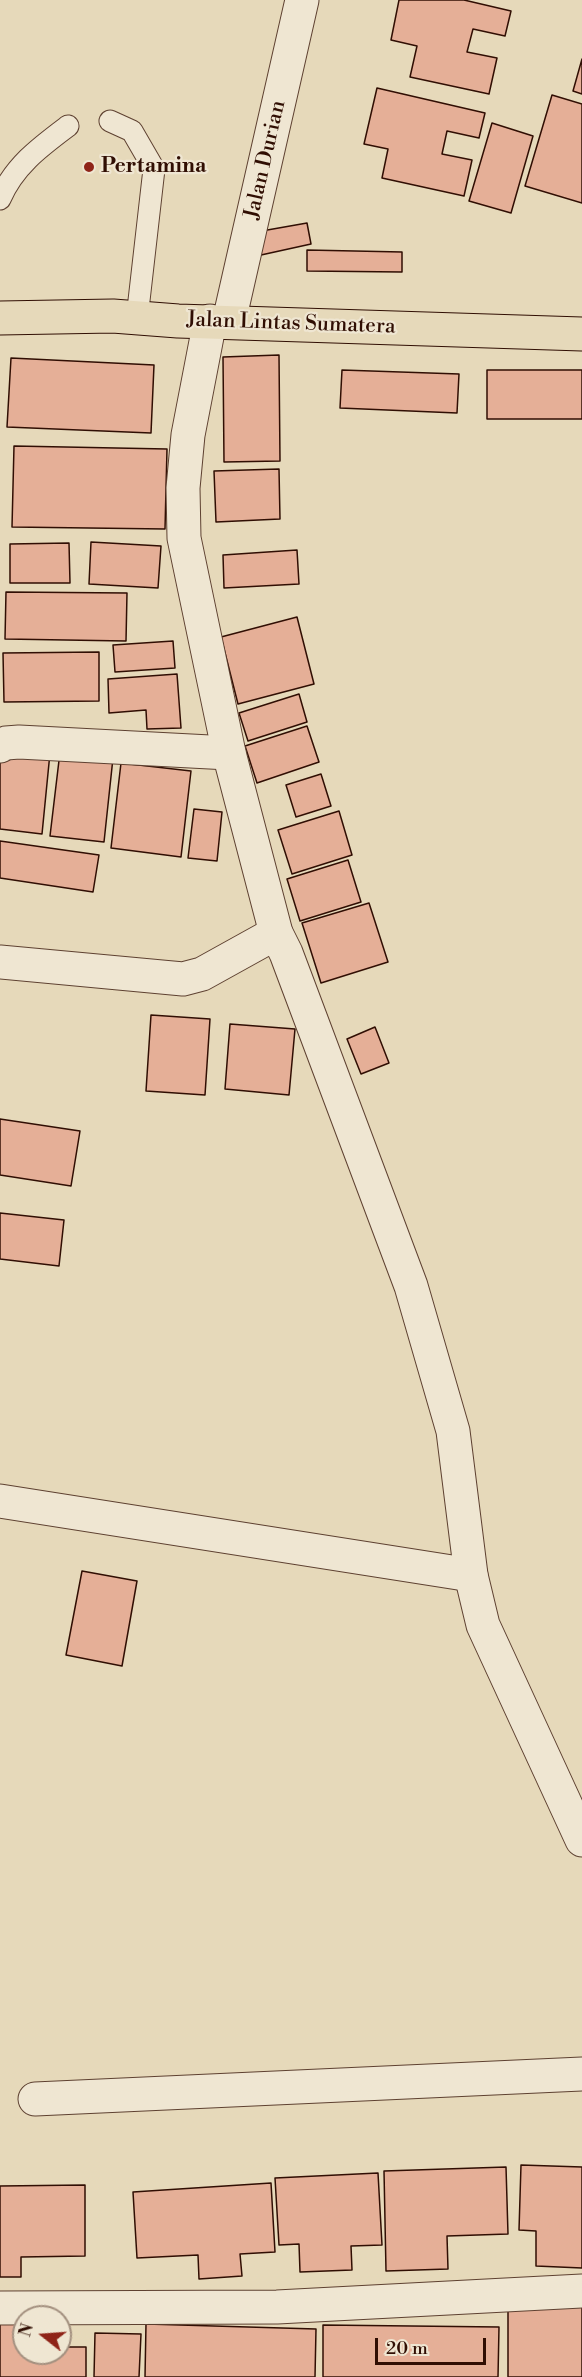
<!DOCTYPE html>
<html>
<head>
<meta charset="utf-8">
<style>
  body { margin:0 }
  #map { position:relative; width:582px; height:2377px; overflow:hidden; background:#e6d9ba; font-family:"Libre Bodoni",serif }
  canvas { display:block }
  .north { position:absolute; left:12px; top:2305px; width:60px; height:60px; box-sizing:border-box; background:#efe6d2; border:2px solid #a3907f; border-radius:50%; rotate:287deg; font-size:16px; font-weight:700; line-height:24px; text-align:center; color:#300e03 }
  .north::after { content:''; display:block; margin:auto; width:21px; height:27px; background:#8f2418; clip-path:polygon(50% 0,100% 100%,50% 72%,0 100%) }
  .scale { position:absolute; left:375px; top:2338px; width:111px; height:27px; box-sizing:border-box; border:3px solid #300e03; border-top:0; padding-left:8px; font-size:18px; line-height:21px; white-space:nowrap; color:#300e03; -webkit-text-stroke:4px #efe6d2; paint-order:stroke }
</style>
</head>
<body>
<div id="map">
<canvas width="582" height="2377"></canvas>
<div class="north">N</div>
<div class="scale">20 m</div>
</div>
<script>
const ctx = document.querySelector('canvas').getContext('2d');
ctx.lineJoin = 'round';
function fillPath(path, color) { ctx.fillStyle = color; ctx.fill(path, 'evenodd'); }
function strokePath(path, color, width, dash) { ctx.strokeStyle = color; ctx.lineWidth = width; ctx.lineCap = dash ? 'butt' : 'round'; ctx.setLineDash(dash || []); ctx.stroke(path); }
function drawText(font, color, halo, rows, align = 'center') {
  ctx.font = font + ' "Libre Bodoni",serif'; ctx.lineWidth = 4.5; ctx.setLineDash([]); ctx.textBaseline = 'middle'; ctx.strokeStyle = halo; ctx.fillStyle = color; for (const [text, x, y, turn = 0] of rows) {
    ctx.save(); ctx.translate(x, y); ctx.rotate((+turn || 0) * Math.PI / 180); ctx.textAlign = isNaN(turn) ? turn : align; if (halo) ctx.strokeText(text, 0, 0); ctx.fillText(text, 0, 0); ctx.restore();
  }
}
const building = new Path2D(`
  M 399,0 L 464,0 L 511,11 L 505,36 L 473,29 L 467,52 L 497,58 L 489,94 L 410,77 L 417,46 L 391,40 Z
  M 582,59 L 582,94 L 573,91 Z
  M 377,88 L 485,113 L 479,138 L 447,131 L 442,154 L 472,160 L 464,196 L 382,178 L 388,149 L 364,144 Z
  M 552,95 L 582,104 L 582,203 L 525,186 Z
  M 492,123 L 533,136 L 511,213 L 469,201 Z
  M 307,223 L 311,244 L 261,255 L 256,232 Z
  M 307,250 L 402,252 L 402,272 L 307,271 Z
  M 279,355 L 280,461 L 224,462 L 223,357 Z
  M 11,358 L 154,365 L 151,433 L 7,427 Z
  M 342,370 L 459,374 L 457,413 L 340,408 Z
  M 487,370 L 582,370 L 582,419 L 487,419 Z
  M 14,446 L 167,449 L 165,529 L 12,527 Z
  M 279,469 L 280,519 L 216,522 L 214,471 Z
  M 91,542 L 161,546 L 158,588 L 89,584 Z
  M 69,543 L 70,583 L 10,583 L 10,544 Z
  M 297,550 L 299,584 L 224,588 L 223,555 Z
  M 6,592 L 127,593 L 126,641 L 5,639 Z
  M 297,617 L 314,684 L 238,704 L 221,637 Z
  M 173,641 L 175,668 L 115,672 L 113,645 Z
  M 99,652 L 99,701 L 4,702 L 3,653 Z
  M 177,674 L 181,728 L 147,729 L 146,710 L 109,713 L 108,679 Z
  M 299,694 L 307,722 L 248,741 L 239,713 Z
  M 307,726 L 319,762 L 257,783 L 245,746 Z
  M 60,752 L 113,758 L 104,842 L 50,836 Z
  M 50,753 L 42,834 L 0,829 L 0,754 Z
  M 121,763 L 191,771 L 181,857 L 111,848 Z
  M 321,774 L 331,806 L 296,817 L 286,785 Z
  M 194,809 L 222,812 L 217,861 L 188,858 Z
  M 339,811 L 352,855 L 292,874 L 278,830 Z
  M 0,841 L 99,855 L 93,892 L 0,878 Z
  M 348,860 L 361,902 L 300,921 L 287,879 Z
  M 369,903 L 388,962 L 321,983 L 302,923 Z
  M 151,1015 L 210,1019 L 205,1095 L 146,1091 Z
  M 230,1024 L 295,1029 L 289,1095 L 225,1089 Z
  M 375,1027 L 389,1063 L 361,1074 L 347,1039 Z
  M 0,1119 L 80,1131 L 71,1186 L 0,1175 Z
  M 0,1213 L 64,1220 L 59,1266 L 0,1259 Z
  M 82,1571 L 137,1581 L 122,1666 L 66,1655 Z
  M 521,2165 L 582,2167 L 582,2268 L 536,2266 L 536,2231 L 519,2230 Z
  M 506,2167 L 508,2234 L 447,2236 L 448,2269 L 386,2271 L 384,2171 Z
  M 378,2173 L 382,2245 L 351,2246 L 352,2270 L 300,2272 L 299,2244 L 279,2245 L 275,2178 Z
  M 271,2183 L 275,2252 L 240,2254 L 242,2276 L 199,2279 L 198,2255 L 137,2258 L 133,2192 Z
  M 85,2185 L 85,2256 L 21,2257 L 21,2277 L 0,2277 L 0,2186 Z
  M 582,2307 L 582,2377 L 508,2377 L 508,2308 Z
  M 21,2319 L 24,2353 L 60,2353 L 60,2347 L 86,2347 L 86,2377 L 0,2377 L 0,2320 Z
  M 146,2324 L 316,2329 L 315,2377 L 145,2377 Z
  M 323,2325 L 499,2327 L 498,2377 L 323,2377 Z
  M 95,2333 L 141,2334 L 139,2377 L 94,2377 Z`);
fillPath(building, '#e5af97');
strokePath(building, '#300e03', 1.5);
const service = new Path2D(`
  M 110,121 L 132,131 L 154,169 L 137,318
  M 0,199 C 14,166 40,147 68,126`);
const minor = new Path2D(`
  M 0,746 L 6,743 L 19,742 L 229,753
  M 0,962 L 183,979 L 202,974 L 276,933
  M 0,1501 L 471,1575
  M 35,2099 L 582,2074
  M 0,2308 L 277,2307 L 582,2291`);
const tertiary = new Path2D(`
  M 210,321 L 188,435 L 183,488 L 184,538 L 229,753 L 276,933 L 286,953 L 411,1286 L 453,1431 L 471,1575 L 483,1625 L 582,1840
  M 229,321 L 302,0`);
const trunk = new Path2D(`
  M 0,318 L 113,316 L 178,321 L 582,334`);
strokePath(service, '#5e4131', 23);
strokePath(minor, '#5e4131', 35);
strokePath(tertiary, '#5e4131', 35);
strokePath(trunk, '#300e03', 35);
strokePath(service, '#efe6d2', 21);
strokePath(minor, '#efe6d2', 33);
strokePath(tertiary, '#efe6d2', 33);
strokePath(trunk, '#e6d9ba', 33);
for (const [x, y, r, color] of [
  [89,167,6,"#8f2418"]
]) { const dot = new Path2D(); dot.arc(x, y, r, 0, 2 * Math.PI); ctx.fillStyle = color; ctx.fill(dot); strokePath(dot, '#efe6d2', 2); }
drawText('21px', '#300e03', '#efe6d2', [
  ["Jalan Durian",266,160,-77],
  ["Jalan Lintas Sumatera",291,324,2]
]);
drawText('bold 21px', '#300e03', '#efe6d2', [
  ["Pertamina",101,167]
], 'left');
</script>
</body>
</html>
